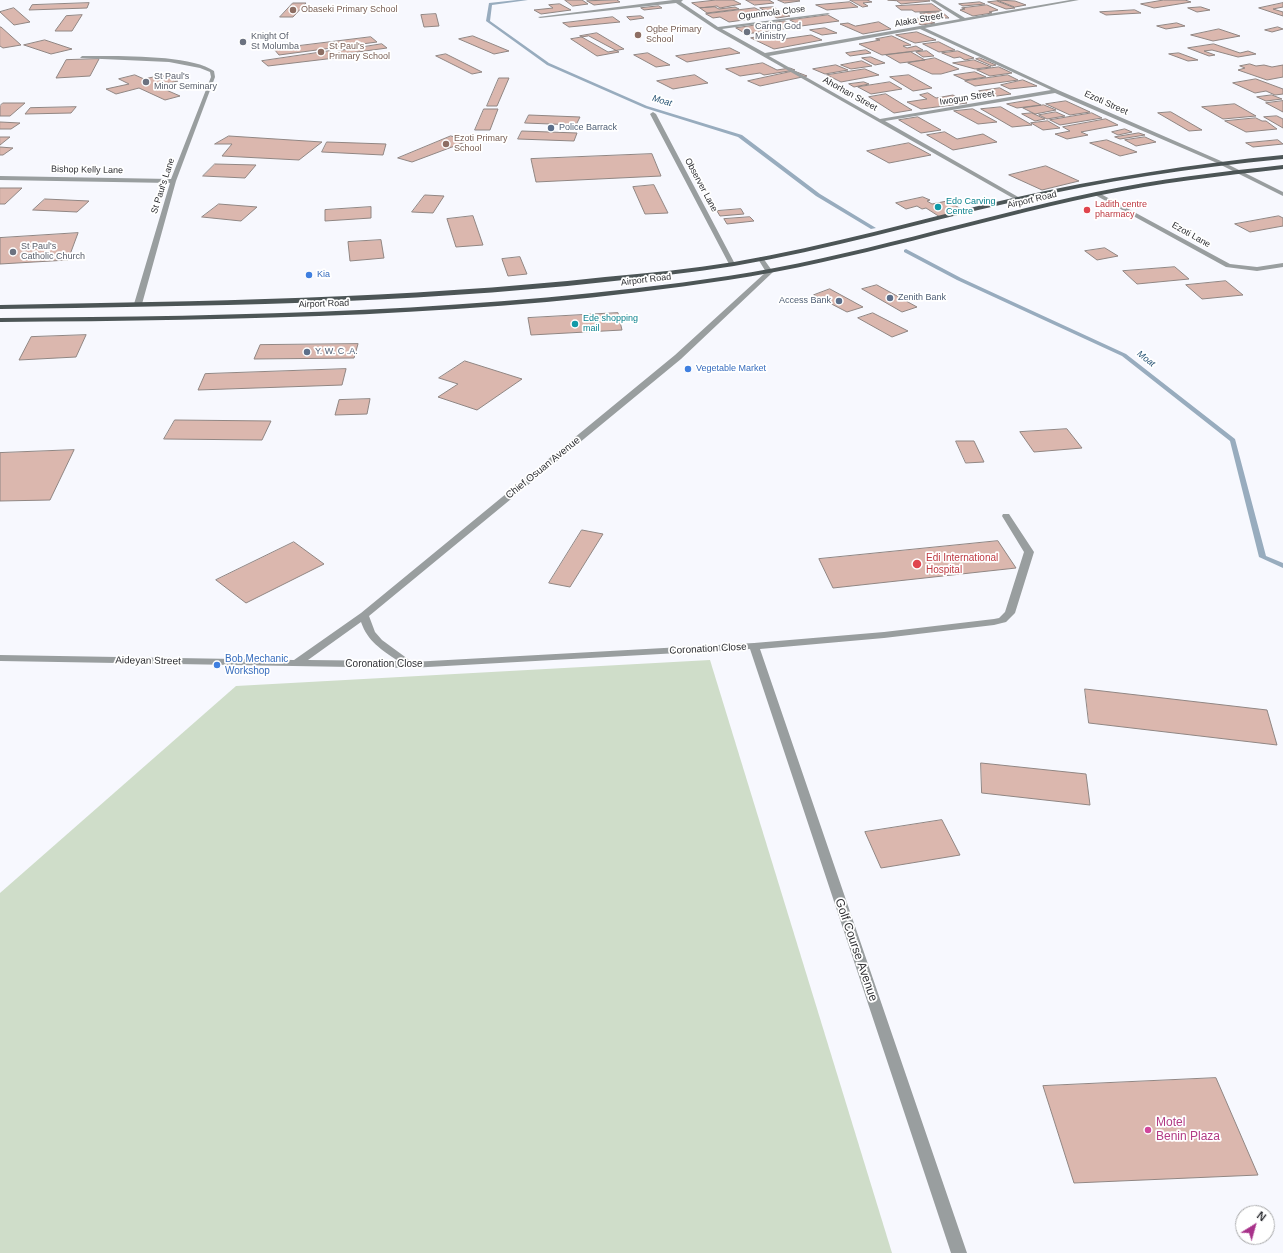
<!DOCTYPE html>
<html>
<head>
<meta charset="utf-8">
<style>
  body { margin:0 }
  #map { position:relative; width:1283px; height:1253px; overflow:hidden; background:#f7f8fe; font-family:Helvetica,sans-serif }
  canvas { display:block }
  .north { position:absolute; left:1235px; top:1205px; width:40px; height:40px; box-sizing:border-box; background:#fff; border:1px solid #abacad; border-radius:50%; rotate:37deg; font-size:11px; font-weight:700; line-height:16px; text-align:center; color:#2e2f33 }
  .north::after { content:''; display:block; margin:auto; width:14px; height:18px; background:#a8328a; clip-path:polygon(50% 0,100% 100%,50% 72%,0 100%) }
</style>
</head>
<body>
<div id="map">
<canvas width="1283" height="1253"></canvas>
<div class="north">N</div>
</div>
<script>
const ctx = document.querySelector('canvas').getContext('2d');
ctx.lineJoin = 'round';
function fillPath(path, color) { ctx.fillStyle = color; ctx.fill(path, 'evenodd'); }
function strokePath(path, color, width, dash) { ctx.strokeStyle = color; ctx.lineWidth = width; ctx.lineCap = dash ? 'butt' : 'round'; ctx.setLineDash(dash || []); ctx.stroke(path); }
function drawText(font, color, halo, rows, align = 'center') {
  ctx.font = font + ' Helvetica,sans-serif'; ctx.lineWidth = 3.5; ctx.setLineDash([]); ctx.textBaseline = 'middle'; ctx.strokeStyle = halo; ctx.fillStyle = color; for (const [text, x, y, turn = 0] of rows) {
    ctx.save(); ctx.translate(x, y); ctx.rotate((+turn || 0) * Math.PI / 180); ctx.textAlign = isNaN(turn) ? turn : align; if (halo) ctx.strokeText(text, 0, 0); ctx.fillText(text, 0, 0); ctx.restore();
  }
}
fillPath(new Path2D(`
  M 710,660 L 892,1253 L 0,1253 L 0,893 L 236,686 Z`), '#cfddc9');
fillPath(new Path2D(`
  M 517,0 L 528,0 L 492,5 L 490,21 L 549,63 L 647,106 L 742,135 L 820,194 L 876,228 L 871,229 L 816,196 L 738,137 L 645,108 L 547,65 L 486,21 L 489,3 Z
  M 906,249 L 961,278 L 1126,354 L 1235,439 L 1266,556 L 1283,563 L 1283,568 L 1259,557 L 1230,441 L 1122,356 L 957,280 L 904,252 L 904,250 Z`), '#98acbe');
const building = new Path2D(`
  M 565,0 L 582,0 L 588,4 L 573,6 Z
  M 617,0 L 620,2 L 594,5 L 587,1 Z
  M 716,0 L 733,0 L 741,4 L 720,8 L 717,6 L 700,8 L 692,3 Z
  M 746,0 L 769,0 L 774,3 L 755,5 Z
  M 778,0 L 798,0 L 800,1 L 785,3 Z
  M 850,0 L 867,0 L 872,2 L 863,3 L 868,6 L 863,7 Z
  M 888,0 L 928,0 L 930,1 L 901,4 L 897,1 Z
  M 997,0 L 1015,1 L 1026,5 L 1015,7 Z
  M 1164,0 L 1185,0 L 1191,2 L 1154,8 L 1141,4 Z
  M 997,1 L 1015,8 L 1006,9 L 988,2 Z
  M 850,2 L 858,7 L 827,10 L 816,5 Z
  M 980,2 L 985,4 L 963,6 L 959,4 Z
  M 89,3 L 87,8 L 29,10 L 32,5 Z
  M 293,3 L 306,3 L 293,17 L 280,17 Z
  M 1283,3 L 1283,7 L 1273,9 L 1283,12 L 1283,16 L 1259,8 Z
  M 560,4 L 571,10 L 541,14 L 534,10 L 553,8 L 549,5 Z
  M 932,4 L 942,11 L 915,12 L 912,10 L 901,10 L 896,6 Z
  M 987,5 L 998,10 L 989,12 L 992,13 L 973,16 L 960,10 L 965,9 L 962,8 Z
  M 659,6 L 662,8 L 644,10 L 641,8 Z
  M 715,7 L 719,9 L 735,7 L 739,9 L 707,13 L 700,8 Z
  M 773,7 L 790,16 L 777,18 L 760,8 Z
  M 1201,7 L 1210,10 L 1197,12 L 1188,8 Z
  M 14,8 L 30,22 L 14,25 L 0,12 Z
  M 755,8 L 763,12 L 749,13 L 758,18 L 729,22 L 720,17 L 713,18 L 706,14 Z
  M 1135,10 L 1141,13 L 1106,15 L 1100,12 Z
  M 942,12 L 949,18 L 936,18 L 920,13 Z
  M 436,14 L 439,26 L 424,27 L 421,15 Z
  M 82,15 L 72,31 L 55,31 L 66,16 Z
  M 828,15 L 839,21 L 801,26 L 790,20 Z
  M 641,16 L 644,18 L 630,20 L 627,17 Z
  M 613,17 L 620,22 L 569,27 L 563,23 Z
  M 921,18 L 935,23 L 922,25 L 908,20 Z
  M 785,21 L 797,27 L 746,34 L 736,28 Z
  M 879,22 L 891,29 L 863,34 L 840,24 L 848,23 L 855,26 Z
  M 1177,23 L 1185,26 L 1166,29 L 1157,26 Z
  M 0,27 L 1,27 L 21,45 L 3,48 L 0,46 Z
  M 1278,27 L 1283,29 L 1272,32 L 1265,30 Z
  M 825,28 L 837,33 L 822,35 L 810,30 Z
  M 1219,29 L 1240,36 L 1213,41 L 1191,35 Z
  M 917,32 L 936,40 L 915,43 L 896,35 Z
  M 597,33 L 624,49 L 608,52 L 580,36 Z
  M 773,34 L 783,39 L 811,35 L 822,40 L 774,49 L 751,38 Z
  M 473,36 L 509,51 L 494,54 L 459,39 Z
  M 589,36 L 619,52 L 597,56 L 571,39 Z
  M 892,36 L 911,45 L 903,46 L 907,48 L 916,46 L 923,50 L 882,55 L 859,44 L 880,40 L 876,39 Z
  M 371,37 L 377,42 L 279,55 L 274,49 Z
  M 45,40 L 72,49 L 51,54 L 24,45 Z
  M 939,42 L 955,50 L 939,52 L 923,44 Z
  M 382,44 L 387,48 L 343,54 L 338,51 Z
  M 1214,44 L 1240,53 L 1248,51 L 1256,54 L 1238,57 L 1212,50 L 1204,51 L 1215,55 L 1209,56 L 1188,48 Z
  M 730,48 L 740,53 L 687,62 L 676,56 Z
  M 866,50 L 871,53 L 850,56 L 846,53 Z
  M 330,51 L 335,58 L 268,66 L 262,61 Z
  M 927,51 L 934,56 L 923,57 L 916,52 Z
  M 958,51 L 974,58 L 965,60 L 960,57 L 954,58 L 942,53 Z
  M 911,52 L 925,60 L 900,63 L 886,55 Z
  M 648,53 L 670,65 L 656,67 L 634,55 Z
  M 1179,53 L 1198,60 L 1188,61 L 1169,54 Z
  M 446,54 L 482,72 L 472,74 L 436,56 Z
  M 871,57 L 885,63 L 875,65 L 862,58 Z
  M 935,58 L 959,69 L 941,74 L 932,74 L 908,63 Z
  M 980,58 L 996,65 L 992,66 L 976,59 Z
  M 99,59 L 90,76 L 56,78 L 66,60 Z
  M 974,60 L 991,67 L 975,69 L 953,63 Z
  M 862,61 L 872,66 L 851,69 L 841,65 Z
  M 763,63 L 777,70 L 790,68 L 795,70 L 764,75 L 760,73 L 740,76 L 726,69 Z
  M 1250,64 L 1256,66 L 1264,65 L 1272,67 L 1283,65 L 1283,77 L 1267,80 L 1238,70 L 1245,68 L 1240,66 Z
  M 836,65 L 848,70 L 825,74 L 813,69 Z
  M 999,67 L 1012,73 L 990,76 L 977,70 Z
  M 865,69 L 879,75 L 841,82 L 827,75 Z
  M 794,71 L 807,76 L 760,86 L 748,81 Z
  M 975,72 L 986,77 L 965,80 L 954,75 Z
  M 135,75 L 144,79 L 163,75 L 178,81 L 157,86 L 180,96 L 165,100 L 139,88 L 116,94 L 106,89 L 129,84 L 119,79 Z
  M 695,75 L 708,83 L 673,89 L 657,81 Z
  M 909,75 L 932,88 L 913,91 L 890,77 Z
  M 1008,75 L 1018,80 L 975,86 L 965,81 Z
  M 499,78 L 509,78 L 497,106 L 487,106 Z
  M 1256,79 L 1283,89 L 1283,94 L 1275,95 L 1266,91 L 1255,93 L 1233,83 Z
  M 1023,80 L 1037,86 L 1010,89 L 1001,85 Z
  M 864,82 L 869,84 L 854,87 L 849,84 Z
  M 890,82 L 902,89 L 871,94 L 858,87 Z
  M 1000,88 L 1011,94 L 990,97 L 979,91 Z
  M 928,93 L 936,98 L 953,95 L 967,103 L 921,109 L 907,102 L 927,99 L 920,95 Z
  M 886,94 L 912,110 L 894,113 L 869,97 Z
  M 1272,95 L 1282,99 L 1266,101 L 1257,97 Z
  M 1031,100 L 1041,105 L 1017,108 L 1007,104 Z
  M 1066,101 L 1090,112 L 1070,115 L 1046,104 Z
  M 1283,101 L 1283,112 L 1266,103 Z
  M 3,103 L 25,103 L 10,116 L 0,116 L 0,106 Z
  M 1235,104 L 1256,116 L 1223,119 L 1202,107 Z
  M 1044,105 L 1056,110 L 1035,114 L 1023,108 Z
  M 76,107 L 71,113 L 25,114 L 30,108 Z
  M 1001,107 L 1032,125 L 1012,127 L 981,109 Z
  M 484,109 L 498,109 L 490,130 L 475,130 Z
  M 973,109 L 997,122 L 978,124 L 954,111 Z
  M 1056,112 L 1065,116 L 1047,119 L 1039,115 Z
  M 1171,112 L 1202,130 L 1189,131 L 1158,113 Z
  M 1032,113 L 1045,119 L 1035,121 L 1022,114 Z
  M 1092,113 L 1102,118 L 1060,125 L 1050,120 Z
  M 529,115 L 580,117 L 576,125 L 525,123 Z
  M 1277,116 L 1283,119 L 1283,128 L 1264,117 Z
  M 918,117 L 941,130 L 921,133 L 899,120 Z
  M 1256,118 L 1262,121 L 1266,121 L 1277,129 L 1246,132 L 1225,121 Z
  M 1106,119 L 1118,125 L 1081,132 L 1088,135 L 1067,139 L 1055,134 L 1070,131 L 1063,127 Z
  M 1048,121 L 1060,128 L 1043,130 L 1031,123 Z
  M 0,122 L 20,123 L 11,129 L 0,129 Z
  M 1125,129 L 1132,132 L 1118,135 L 1112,132 Z
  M 522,131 L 577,133 L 574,141 L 518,139 Z
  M 945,132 L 957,139 L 983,134 L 997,142 L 953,150 L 927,135 Z
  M 1139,133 L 1145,135 L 1120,139 L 1115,137 Z
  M 229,136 L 322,142 L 299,160 L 222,156 L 232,144 L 215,144 Z
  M 451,136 L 468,141 L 412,162 L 398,158 Z
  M 0,137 L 10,137 L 0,145 Z
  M 1145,137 L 1156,142 L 1136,146 L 1125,140 Z
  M 1107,140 L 1137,152 L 1120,156 L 1090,143 Z
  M 1278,140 L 1283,144 L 1253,147 L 1246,143 Z
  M 327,142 L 386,144 L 383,155 L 322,152 Z
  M 909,143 L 931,155 L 889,163 L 867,151 Z
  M 0,147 L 13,148 L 3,155 L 0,155 Z
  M 652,154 L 661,176 L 536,182 L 531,159 Z
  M 215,164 L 256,165 L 245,178 L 203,176 Z
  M 1046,166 L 1079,181 L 1042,190 L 1009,175 Z
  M 654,185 L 668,213 L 645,214 L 633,187 Z
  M 0,188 L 22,188 L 5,204 L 0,204 Z
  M 425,195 L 444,196 L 433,213 L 412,212 Z
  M 923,197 L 930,200 L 927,201 L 932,204 L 947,201 L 965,211 L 940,217 L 926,208 L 922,209 L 917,206 L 906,209 L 896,203 Z
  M 45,199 L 89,201 L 77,212 L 33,210 Z
  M 219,204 L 257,207 L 241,221 L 202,217 Z
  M 371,207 L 371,218 L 325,221 L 325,210 Z
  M 741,209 L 744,214 L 720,216 L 717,211 Z
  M 473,216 L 483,245 L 456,247 L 447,219 Z
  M 1279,216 L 1283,218 L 1283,226 L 1250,232 L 1235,224 Z
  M 750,217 L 754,221 L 727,224 L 724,219 Z
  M 78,233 L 68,260 L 0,264 L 0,238 Z
  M 381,240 L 384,258 L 350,261 L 348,242 Z
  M 1105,248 L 1118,256 L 1097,260 L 1085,251 Z
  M 520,257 L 527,274 L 508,276 L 502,259 Z
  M 1175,267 L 1189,279 L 1137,284 L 1123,271 Z
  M 1226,281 L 1243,295 L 1202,299 L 1186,285 Z
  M 877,285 L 917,307 L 902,312 L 862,289 Z
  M 830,289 L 863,307 L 847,312 L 814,295 Z
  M 618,313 L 622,330 L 531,335 L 528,318 Z
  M 873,313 L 908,331 L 892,337 L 858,318 Z
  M 86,335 L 76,357 L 19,360 L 31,337 Z
  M 358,344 L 354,358 L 254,359 L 260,345 Z
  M 465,361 L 522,379 L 477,410 L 438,397 L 458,384 L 439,378 Z
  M 346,369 L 342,385 L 198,390 L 205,374 Z
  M 370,399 L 367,414 L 335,415 L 339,400 Z
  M 175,420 L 271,421 L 262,440 L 164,439 Z
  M 1067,429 L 1082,448 L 1034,452 L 1020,432 Z
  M 956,441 L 974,441 L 984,462 L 966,463 Z
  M 74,450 L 50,500 L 0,501 L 0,453 Z
  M 582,530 L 603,534 L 570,587 L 549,583 Z
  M 998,541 L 1016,568 L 833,588 L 819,559 Z
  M 294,542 L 324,564 L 246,603 L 216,580 Z
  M 1085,689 L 1267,710 L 1277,745 L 1089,723 Z
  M 981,763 L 1086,774 L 1090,805 L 982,793 Z
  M 942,820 L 960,855 L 881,868 L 865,832 Z
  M 1216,1078 L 1258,1175 L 1074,1183 L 1043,1086 Z`);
fillPath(building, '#dbb7ae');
strokePath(building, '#908683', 1);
fillPath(new Path2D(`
  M 673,0 L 683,0 L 681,2 L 718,27 L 828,13 L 830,14 L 722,29 L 765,53 L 960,19 L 930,0 L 935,0 L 965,18 L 1070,0 L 1079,0 L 925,28 L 1058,90 L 1221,161 L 1283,192 L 1283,196 L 1217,163 L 1055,93 L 885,121 L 1020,198 L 1021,199 L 1018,201 L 715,29 L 676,3 L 540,18 L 538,17 ZM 920,29 L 1051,90 L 880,119 L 769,56 Z
  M 82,56 C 112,56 191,54 214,71 L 215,77 L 176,181 L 142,304 L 138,306 L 134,304 L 170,183 L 0,180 L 0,176 L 171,179 L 211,77 L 210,72 L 200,68 L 169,62 L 80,58 Z
  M 653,112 L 656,114 L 735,264 L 734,265 L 729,264 L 650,114 Z
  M 1095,193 L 1099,193 L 1230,264 L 1257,267 L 1283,263 L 1283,267 L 1257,271 L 1226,267 L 1095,195 Z
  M 761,257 L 763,258 L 773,272 L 772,273 L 681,359 L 369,616 L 375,632 L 382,640 L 412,662 L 754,643 L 884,632 L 994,619 L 999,618 L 1005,612 L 1024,552 L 1002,516 L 1003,514 L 1009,514 L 1034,552 L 1015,613 L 1006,622 L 994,625 L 884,638 L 760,649 L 967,1253 L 951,1253 L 750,649 L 410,668 L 0,661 L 0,655 L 294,660 L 361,613 L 675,355 L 766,272 L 758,259 ZM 361,622 C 368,642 381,649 398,661 L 308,660 Z`), '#999e9f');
fillPath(new Path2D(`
  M 1283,155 L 1283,159 C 1192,168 1102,181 1013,202 C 920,223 828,250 734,266 C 691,273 648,277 605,282 C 404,304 202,306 0,309 L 0,305 C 202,301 404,299 605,277 C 648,273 691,269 734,262 C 828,246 920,219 1013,198 C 1102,178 1192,164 1283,155 Z
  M 1283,165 L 1283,169 C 1220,176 1158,183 1096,196 C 973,222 853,261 728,280 C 487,317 243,320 0,322 L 0,318 C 243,316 487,312 728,276 C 853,257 973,218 1096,192 C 1158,179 1220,172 1283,165 Z`), '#4c5556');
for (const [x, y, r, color] of [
  [293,10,4,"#8d6e63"],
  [747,32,4,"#6b7280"],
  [638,35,4,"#8d6e63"],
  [243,42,4,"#6b7280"],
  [321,52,4,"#8d6e63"],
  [146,82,4,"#6b7280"],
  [551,128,4,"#5c6f8a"],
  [446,144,4,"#8d6e63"],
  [938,207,4,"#0f9aa8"],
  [1087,210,4,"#e0444e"],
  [13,252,4,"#6b7280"],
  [309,275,4,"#3f7fe0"],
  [890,298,4,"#5c6f8a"],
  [839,301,4,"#5c6f8a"],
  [575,324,4,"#0f9aa8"],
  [307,352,4,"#5c6f8a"],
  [688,369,4,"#3f7fe0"],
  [917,564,5,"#e0444e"],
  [217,665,4,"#3f7fe0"],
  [1148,1130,4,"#d1479c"]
]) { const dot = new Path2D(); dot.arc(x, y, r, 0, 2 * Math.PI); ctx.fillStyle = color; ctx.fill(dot); strokePath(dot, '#fff', 1.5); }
drawText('9px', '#785e54', '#fff', [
  ["Obaseki Primary School",301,10],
  ["Ogbe Primary",646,30],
  ["School",646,40],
  ["St Paul's",329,47],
  ["Primary School",329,57],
  ["Ezoti Primary",454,139],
  ["School",454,149]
], 'left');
drawText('9px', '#2e2f33', '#fff', [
  ["Ogunmola Close",772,13,-7],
  ["Alaka Street",919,20,-10],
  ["Ahorhan Street",850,94,29],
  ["Iwogun Street",967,98,-9],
  ["Ezoti Street",1106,103,24],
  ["Bishop Kelly Lane",87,170,1],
  ["Observer Lane",701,185,62],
  ["St Paul's Lane",163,186,-72],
  ["Airport Road",1032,200,-13],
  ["Ezoti Lane",1191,235,29],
  ["Airport Road",646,280,-7],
  ["Airport Road",324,304,-2]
]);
drawText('9px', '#5b616d', '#fff', [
  ["Caring God",755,27],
  ["Ministry",755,37],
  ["Knight Of",251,37],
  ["St Molumba",251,47],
  ["St Paul's",154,77],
  ["Minor Seminary",154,87],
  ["St Paul's",21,247],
  ["Catholic Church",21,257]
], 'left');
drawText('italic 9px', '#245172', '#fff', [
  ["Moat",662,101,17],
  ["Moat",1146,359,38]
]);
drawText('9px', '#4e5e75', '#fff', [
  ["Police Barrack",559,128],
  ["Zenith Bank",898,298],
  ["Access Bank",831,301,"right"],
  ["Y. W. C .A.",315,352]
], 'left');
drawText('9px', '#0d838f', '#fff', [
  ["Edo Carving",946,202],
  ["Centre",946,212],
  ["Ede shopping",583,319],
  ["mail",583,329]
], 'left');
drawText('9px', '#be3a42', '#fff', [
  ["Ladith centre",1095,205],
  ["pharmacy",1095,215]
], 'left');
drawText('9px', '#366cbe', '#fff', [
  ["Kia",317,275],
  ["Vegetable Market",696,369]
], 'left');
drawText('10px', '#2e2f33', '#fff', [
  ["Chief Osuan Avenue",543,468,-39],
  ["Coronation Close",708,649,-3],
  ["Aideyan Street",148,661,1],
  ["Coronation Close",384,664]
]);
drawText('10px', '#be3a42', '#fff', [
  ["Edi International",926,558],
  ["Hospital",926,570]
], 'left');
drawText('10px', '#366cbe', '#fff', [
  ["Bob Mechanic",225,659],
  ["Workshop",225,671]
], 'left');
drawText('12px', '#2e2f33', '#fff', [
  ["Golf Course Avenue",856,950,71]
]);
drawText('12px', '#b23c85', '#fff', [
  ["Motel",1156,1123],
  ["Benin Plaza",1156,1137]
], 'left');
</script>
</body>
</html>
